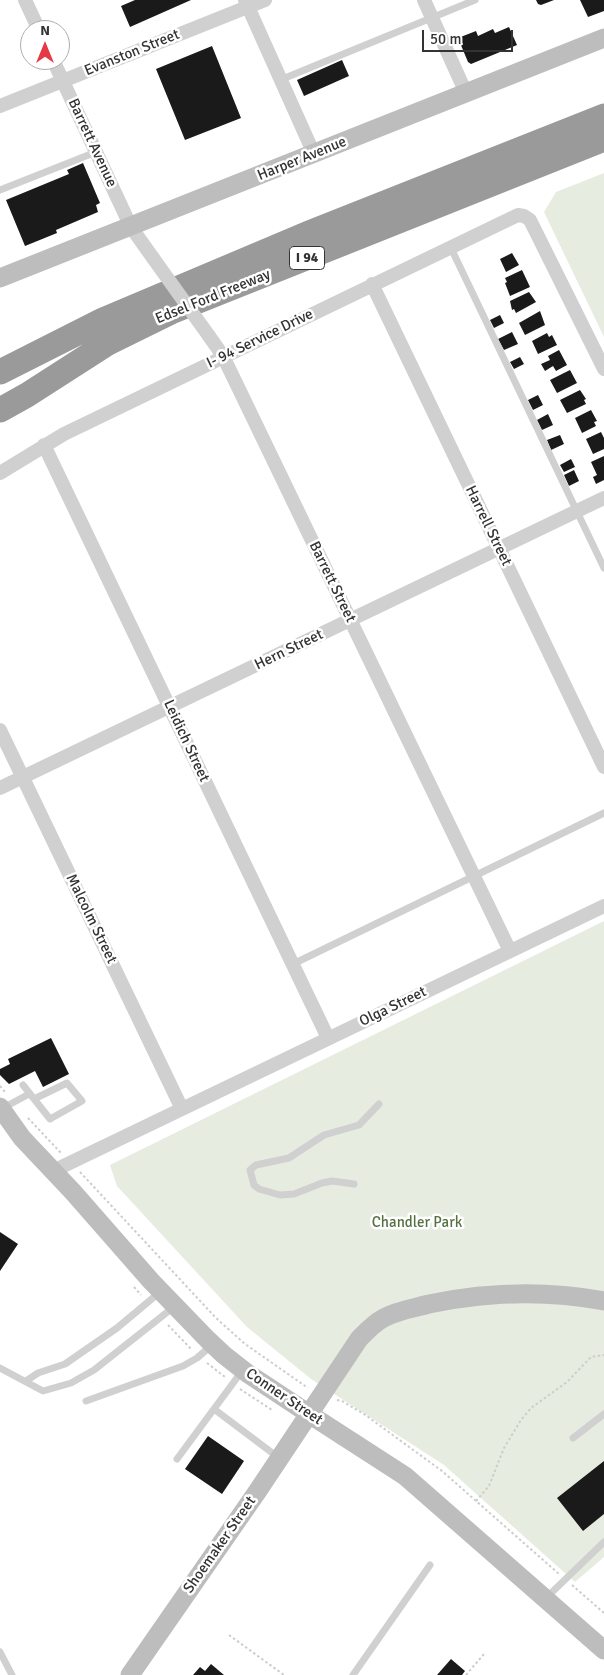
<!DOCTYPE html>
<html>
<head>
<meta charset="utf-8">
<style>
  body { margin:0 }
  #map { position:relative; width:604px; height:1675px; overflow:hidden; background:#fff; font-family:Signika,sans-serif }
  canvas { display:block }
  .north { position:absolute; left:20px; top:20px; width:50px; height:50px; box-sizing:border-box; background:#fff; border:1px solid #adadad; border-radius:50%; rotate:0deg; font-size:14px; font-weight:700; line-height:20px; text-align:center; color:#333 }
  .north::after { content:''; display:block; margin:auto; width:18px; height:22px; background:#e63946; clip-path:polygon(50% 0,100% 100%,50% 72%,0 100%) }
  .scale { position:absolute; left:422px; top:30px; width:91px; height:22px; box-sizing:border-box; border:2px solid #333; border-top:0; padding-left:6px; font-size:15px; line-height:18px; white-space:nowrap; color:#333; -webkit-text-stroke:4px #fff; paint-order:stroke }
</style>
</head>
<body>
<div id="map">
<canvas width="604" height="1675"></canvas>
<div class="north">N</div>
<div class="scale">50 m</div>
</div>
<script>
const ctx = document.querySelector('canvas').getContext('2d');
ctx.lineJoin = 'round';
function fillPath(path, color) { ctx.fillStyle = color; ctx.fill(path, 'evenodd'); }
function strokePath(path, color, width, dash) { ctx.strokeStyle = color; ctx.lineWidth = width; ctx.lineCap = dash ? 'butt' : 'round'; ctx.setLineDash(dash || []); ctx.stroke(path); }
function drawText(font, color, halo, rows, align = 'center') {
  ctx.font = font + ' Signika,sans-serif'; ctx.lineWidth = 5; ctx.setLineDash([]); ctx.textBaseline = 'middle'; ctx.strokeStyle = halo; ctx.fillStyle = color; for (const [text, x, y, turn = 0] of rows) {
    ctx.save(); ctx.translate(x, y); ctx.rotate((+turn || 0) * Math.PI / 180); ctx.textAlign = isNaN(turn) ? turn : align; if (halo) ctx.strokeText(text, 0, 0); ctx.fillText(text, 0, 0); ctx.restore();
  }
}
fillPath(new Path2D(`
  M 604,173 L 604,337 L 544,212 L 556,192 Z
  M 604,921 L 604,1557 L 575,1582 L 444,1465 L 311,1379 L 247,1327 L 117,1186 L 110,1165 Z`), '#e6ecdf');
fillPath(new Path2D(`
  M 135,0 L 191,0 L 130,27 L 121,6 Z
  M 536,0 L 554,0 L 541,5 L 538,4 Z
  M 580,0 L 604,0 L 604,11 L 588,17 Z
  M 509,27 L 517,45 L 471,64 L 468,62 L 458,38 L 476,31 L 478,36 L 493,29 L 495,33 Z
  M 212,46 L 241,118 L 185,140 L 156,69 Z
  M 342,60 L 349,76 L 304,96 L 297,80 Z
  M 83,163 L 100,203 L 96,205 L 98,212 L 56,230 L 57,233 L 25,246 L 6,200 L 69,174 L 67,170 Z
  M 512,253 L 519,265 L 506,272 L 500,259 Z
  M 522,270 L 530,287 L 510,296 L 505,283 L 507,282 L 505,278 Z
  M 529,292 L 536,302 L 516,313 L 514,309 L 512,310 L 510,301 Z
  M 540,311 L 545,325 L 525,335 L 519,323 Z
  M 500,315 L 504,323 L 494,328 L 490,320 Z
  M 512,332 L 518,344 L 504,350 L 498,339 Z
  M 547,333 L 549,337 L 552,335 L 557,345 L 538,354 L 532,341 Z
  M 559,350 L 567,365 L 556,371 L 553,366 L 545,371 L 541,364 L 550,360 L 548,356 Z
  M 520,357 L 524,364 L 514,369 L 510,362 Z
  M 570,370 L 577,383 L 557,393 L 550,380 Z
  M 580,390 L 586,399 L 584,400 L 586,404 L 567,413 L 560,400 Z
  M 538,395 L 543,405 L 533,410 L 528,400 Z
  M 591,410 L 597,421 L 594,422 L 596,426 L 582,433 L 575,418 Z
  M 548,414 L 553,425 L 542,430 L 537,420 Z
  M 601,432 L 604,438 L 604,449 L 593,454 L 586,439 Z
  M 560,435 L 564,444 L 551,450 L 547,440 Z
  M 604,456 L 604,480 L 596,484 L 593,477 L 597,475 L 591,462 Z
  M 571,459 L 575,467 L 564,472 L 560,465 Z
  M 574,470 L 579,481 L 569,486 L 564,475 Z
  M 51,1038 L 69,1074 L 43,1087 L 35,1071 L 9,1084 L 0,1075 L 0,1069 L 10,1064 L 8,1059 Z
  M 0,1232 L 18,1244 L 0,1271 Z
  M 208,1436 L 244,1461 L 222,1494 L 185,1469 Z
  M 604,1461 L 604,1514 L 583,1531 L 557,1498 Z
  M 451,1659 L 465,1671 L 462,1675 L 437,1675 Z
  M 211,1664 L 224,1675 L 193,1675 L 200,1667 L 205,1671 Z`), '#1a1a1a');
strokePath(new Path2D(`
  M 0,1086 L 5,1092
  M 28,1118 L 61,1153
  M 80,1172 L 216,1318 L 245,1344 L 308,1388
  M 134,1287 L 141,1295
  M 168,1325 L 192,1350
  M 207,1363 L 225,1377
  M 240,1389 L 272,1410
  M 337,1400 L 342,1401 L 364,1414 L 442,1471 L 559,1574
  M 476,1501 L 489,1486 L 504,1448 L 521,1420 L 531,1408 L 567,1382 L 591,1357 L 604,1355
  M 572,1585 L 604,1613
  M 229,1635 L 284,1675
  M 466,1675 L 484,1654`), '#cdcdcd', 2, [2.5, 2.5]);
strokePath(new Path2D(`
  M 280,80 L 475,0
  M 0,190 L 96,152
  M 450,246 L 604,568
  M 293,964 L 604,813
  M 23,1085 L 50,1119 L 82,1101 L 67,1083 L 34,1099
  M 3,1108 L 29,1094
  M 354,1184 L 332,1181 L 322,1183 L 294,1194 L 280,1195 L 259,1189 L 254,1185 L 250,1170 L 256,1165 L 289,1158 L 324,1135 L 359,1125 L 379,1104
  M 0,1368 L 43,1391 L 71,1383 L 94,1370 L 175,1306
  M 26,1381 L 38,1373 L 65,1364 L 117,1328 L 160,1292
  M 86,1401 L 183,1366 L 197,1358 L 212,1345
  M 214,1409 L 279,1458
  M 573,1438 L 604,1414
  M 177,1459 L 242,1371
  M 547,1597 L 604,1542
  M 0,1652 L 12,1675
  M 353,1675 L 430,1565`), '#d0d0d0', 7);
strokePath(new Path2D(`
  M 25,0 L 39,30
  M 245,0 L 314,154
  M 424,0 L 466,93
  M 53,60 L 131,227 L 153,258
  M 0,106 L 265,0
  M 372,284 L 604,767
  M 209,336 L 223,356 L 510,951
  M 44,445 L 328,1038
  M 0,473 L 64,434 L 518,215 L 524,216 L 530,220 L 604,369
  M 0,730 L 182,1109
  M 0,788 L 604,498
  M 53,1171 L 604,906`), '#d0d0d0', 14);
strokePath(new Path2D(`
  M 0,278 L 604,38
  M 0,1107 L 22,1138 L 73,1192 L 151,1281 L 208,1340 L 224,1355 L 247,1373 L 309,1414 L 405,1476 L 604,1650
  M 130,1675 L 257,1492 L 359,1339 C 366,1332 373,1324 382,1319 C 395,1311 414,1308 429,1304 C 487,1292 545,1290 604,1301`), '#bdbdbd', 19);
strokePath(new Path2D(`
  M 0,372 L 103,320 L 309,233 L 604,116
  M 0,410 L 27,395 L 108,343 L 171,312 L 604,139`), '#9a9a9a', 25);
strokePath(new Path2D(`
  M 153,258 L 209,336`), '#d0d0d0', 14);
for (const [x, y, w] of [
  [307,258,35]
]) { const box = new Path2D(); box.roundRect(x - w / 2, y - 11.5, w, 23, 4); ctx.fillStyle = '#fff'; ctx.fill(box); strokePath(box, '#333', 1); }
drawText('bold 14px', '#333', null, [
  ["I 94",307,258]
]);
drawText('15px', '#333', '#fff', [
  ["Evanston Street",132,53,-22],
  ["Barrett Avenue",92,143,65],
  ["Harper Avenue",302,159,-22],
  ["Edsel Ford Freeway",213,297,-22],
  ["I- 94 Service Drive",260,339,-26],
  ["Harrell Street",488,526,64],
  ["Barrett Street",332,582,64],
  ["Hern Street",289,650,-26],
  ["Leidich Street",186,741,65],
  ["Malcolm Street",91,919,64],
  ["Olga Street",393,1007,-26],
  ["Conner Street",284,1397,34],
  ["Shoemaker Street",220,1545,-55]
]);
drawText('15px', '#56703f', '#fff', [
  ["Chandler Park",417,1223]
]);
</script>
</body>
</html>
